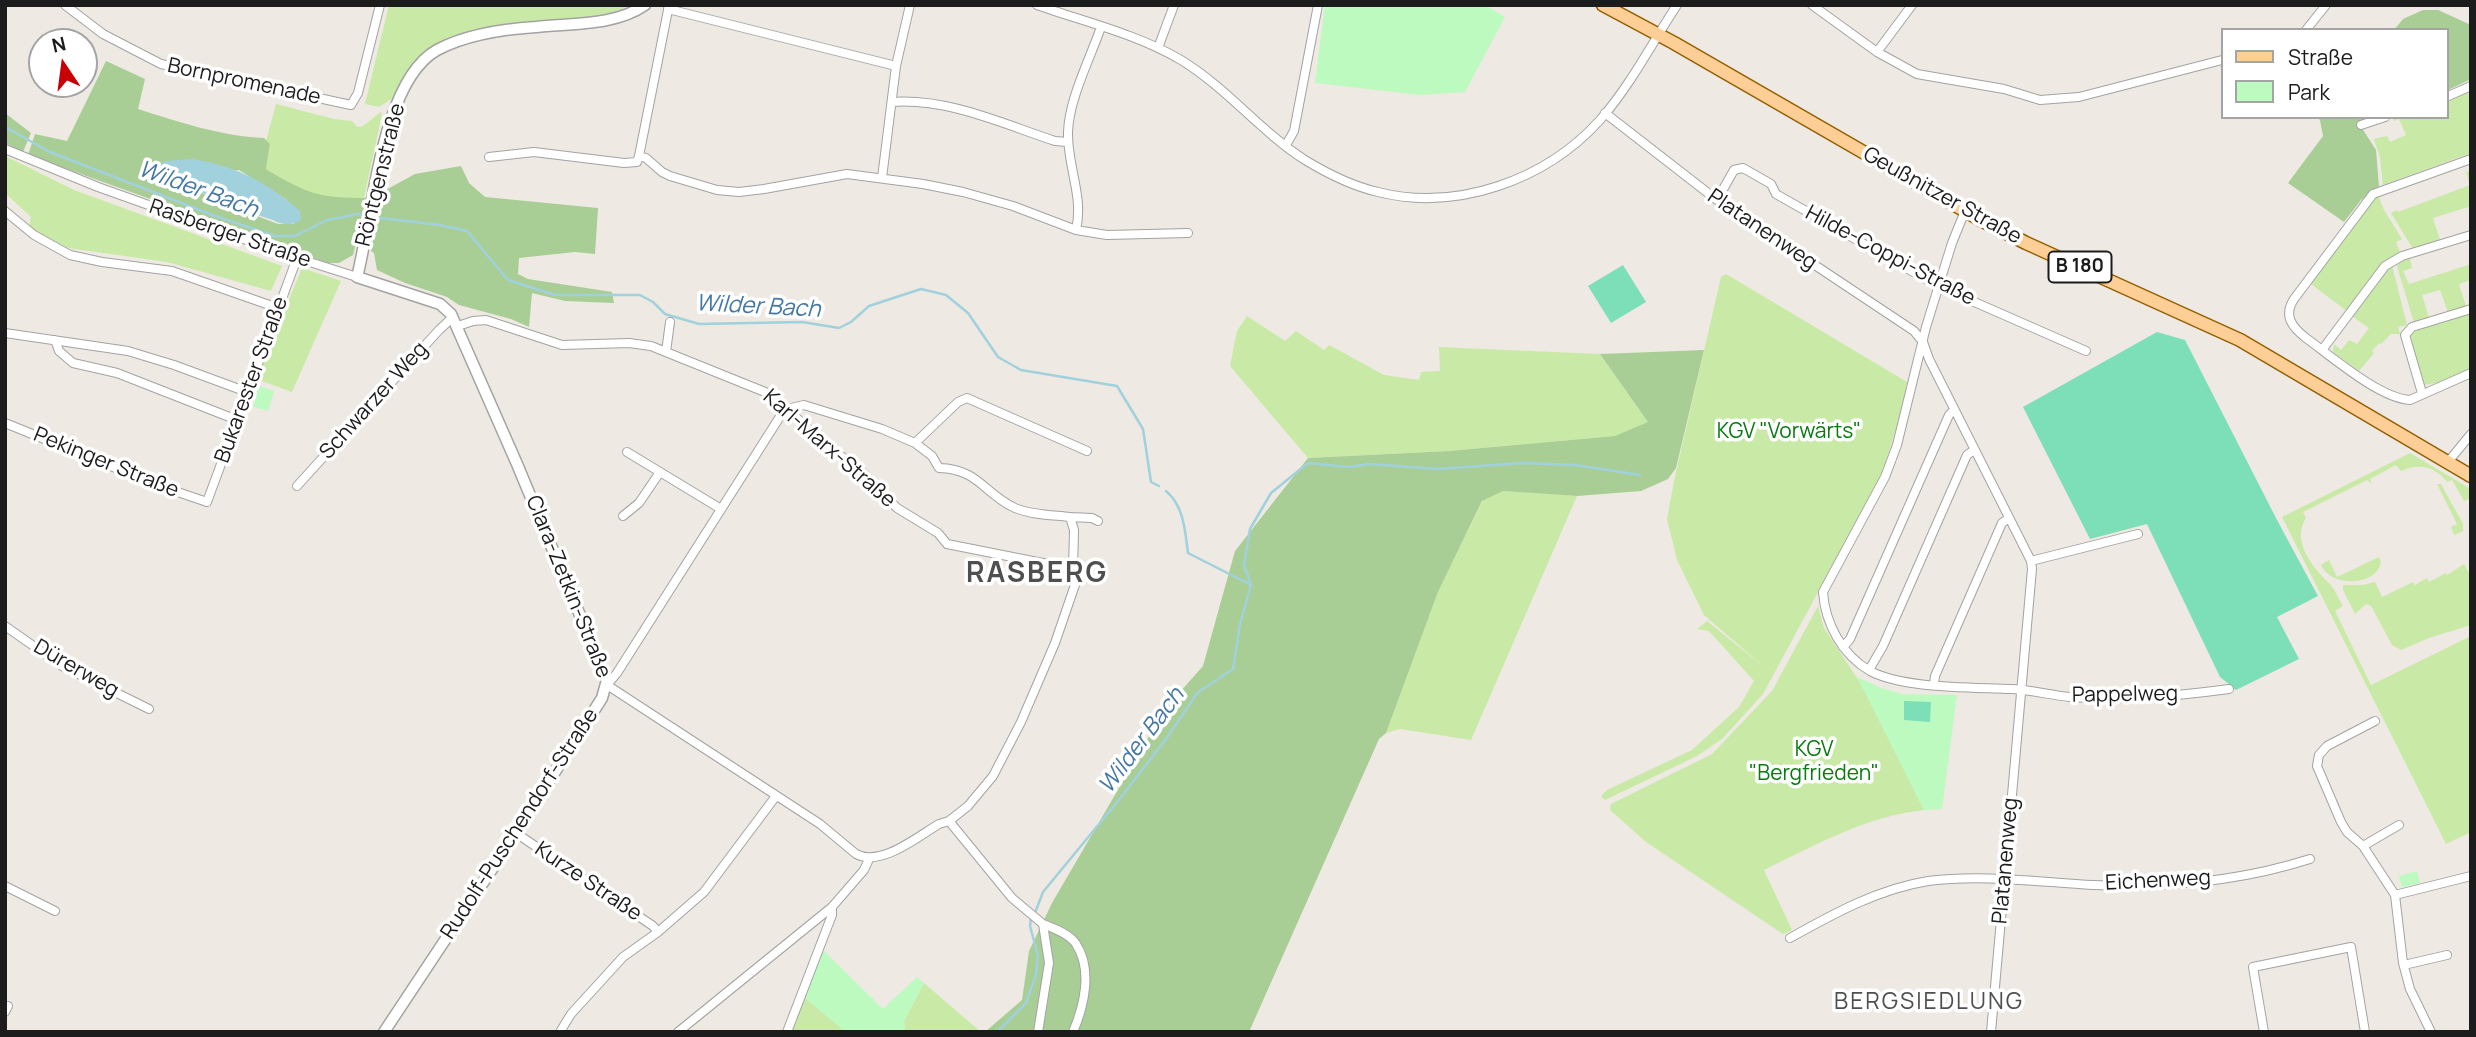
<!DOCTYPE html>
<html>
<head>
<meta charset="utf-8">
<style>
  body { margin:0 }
  #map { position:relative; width:2476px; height:1037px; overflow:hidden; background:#eee9e2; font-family:Manrope,sans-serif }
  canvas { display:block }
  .frame { position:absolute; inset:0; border:7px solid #1c1c1c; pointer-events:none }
  .legend { position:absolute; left:2221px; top:28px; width:228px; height:91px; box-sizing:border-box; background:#fff; border:2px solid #a4a4a4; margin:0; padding:9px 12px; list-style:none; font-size:21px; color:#1c1c1c }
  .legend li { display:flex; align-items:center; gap:14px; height:35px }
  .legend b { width:35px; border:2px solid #a4a4a4 }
  .north { position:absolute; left:28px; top:28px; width:70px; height:70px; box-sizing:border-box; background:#fff; border:2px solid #a4a4a4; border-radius:50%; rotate:347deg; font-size:19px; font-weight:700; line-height:28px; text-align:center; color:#1c1c1c }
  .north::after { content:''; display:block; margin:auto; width:24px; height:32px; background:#c80005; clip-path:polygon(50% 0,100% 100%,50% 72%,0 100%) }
</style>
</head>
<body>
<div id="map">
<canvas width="2476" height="1037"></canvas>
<div class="frame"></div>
<ul class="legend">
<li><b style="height:9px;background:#fdcf97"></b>Straße</li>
<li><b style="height:19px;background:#bdfac0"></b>Park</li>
</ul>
<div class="north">N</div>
</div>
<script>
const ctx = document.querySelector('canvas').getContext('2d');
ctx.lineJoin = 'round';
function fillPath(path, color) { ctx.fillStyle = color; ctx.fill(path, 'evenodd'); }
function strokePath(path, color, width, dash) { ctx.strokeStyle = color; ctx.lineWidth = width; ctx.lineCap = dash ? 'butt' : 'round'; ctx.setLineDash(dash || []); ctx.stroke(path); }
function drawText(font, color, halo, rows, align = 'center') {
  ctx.font = font + ' Manrope,sans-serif'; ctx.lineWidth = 7; ctx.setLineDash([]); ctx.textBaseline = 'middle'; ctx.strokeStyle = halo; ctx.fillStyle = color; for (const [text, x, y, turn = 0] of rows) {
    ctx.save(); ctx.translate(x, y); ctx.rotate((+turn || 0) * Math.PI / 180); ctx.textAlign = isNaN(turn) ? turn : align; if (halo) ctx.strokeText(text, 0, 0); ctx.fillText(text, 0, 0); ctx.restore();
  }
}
fillPath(new Path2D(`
  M 389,5 L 631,5 L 601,17 L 446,43 L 396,96 L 379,107 L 365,104 Z
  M 2471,90 L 2471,153 L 2383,185 L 2380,157 L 2374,139 L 2387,136 L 2390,142 L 2406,135 L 2399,119 L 2394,121 L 2393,118 L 2446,117 L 2446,102 Z
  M 276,104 L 334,119 L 352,121 L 357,127 L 363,126 L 381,112 L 382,114 L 364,198 L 330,198 L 304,191 L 266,169 L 270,145 L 266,141 Z
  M 5,156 L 74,190 L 282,266 L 271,291 L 167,262 L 68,248 L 29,228 L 31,217 L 5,193 Z
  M 2471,170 L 2471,206 L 2433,218 L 2440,240 L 2413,249 L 2391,213 L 2397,210 L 2398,212 L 2470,185 L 2466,172 Z
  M 2378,195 L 2384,210 L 2402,239 L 2396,242 L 2400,252 L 2382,263 L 2348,312 L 2311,284 L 2362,211 Z
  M 2410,258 L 2412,268 L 2403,271 L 2409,284 L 2471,264 L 2471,280 L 2459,284 L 2466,306 L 2448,312 L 2440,290 L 2422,295 L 2429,318 L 2414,323 L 2397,266 L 2399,262 Z
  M 2392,265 L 2407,325 L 2398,327 L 2400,334 L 2391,334 L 2381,344 L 2379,343 L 2372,351 L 2374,353 L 2359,371 L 2333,352 L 2334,344 L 2341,350 L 2349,340 L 2357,344 L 2369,328 L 2353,317 L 2386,270 Z
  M 302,268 L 341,281 L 292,392 L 256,379 Z
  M 1726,274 L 1907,382 C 1901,416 1891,447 1879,479 L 1763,694 L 1722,739 L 1697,756 L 1605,800 L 1601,796 L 1607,790 L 1692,750 L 1739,707 L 1754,681 L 1709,631 L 1697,629 L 1707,621 L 1764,667 L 1704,615 L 1677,560 L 1667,519 L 1674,481 L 1721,277 Z
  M 2471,313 L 2471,369 L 2436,383 L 2424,385 L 2408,337 L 2412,331 Z
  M 1247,316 L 1285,341 L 1296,331 L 1324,350 L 1329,345 L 1384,375 L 1419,380 L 1421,372 L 1440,371 L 1439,347 L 1600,354 L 1649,423 L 1615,436 L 1449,451 L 1308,458 L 1230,366 L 1237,331 Z
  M 2410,453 L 2471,489 L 2471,498 L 2464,501 L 2452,480 L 2447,482 C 2435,466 2419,463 2401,471 L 2396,465 L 2370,479 L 2372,484 L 2367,480 L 2303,512 L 2306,518 C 2291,540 2312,567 2328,582 C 2334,588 2338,598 2343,606 L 2335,611 L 2371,685 L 2471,636 L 2471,832 L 2446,844 L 2282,517 Z
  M 2437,484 L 2441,484 L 2463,524 L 2463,531 L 2454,535 L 2451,527 L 2457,524 Z
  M 1503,491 L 1577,496 L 1471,740 L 1400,729 L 1386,733 L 1438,592 L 1483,500 Z
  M 2379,557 L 2381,563 C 2375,587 2330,587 2321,565 L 2329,560 L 2337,577 Z
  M 2464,564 L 2471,577 L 2471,625 L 2429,638 L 2401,650 L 2392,645 L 2371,606 L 2366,604 L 2355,614 L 2343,590 L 2343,585 L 2363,585 L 2375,582 L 2382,597 L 2413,582 L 2415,585 L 2427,578 L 2429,582 L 2446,573 L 2447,575 Z
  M 1818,606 L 1824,628 L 1867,693 L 1924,810 C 1867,816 1815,845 1764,870 L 1792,930 L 1783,934 L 1646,842 L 1610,810 L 1611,804 L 1712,754 L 1772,691 Z
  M 924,983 L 981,1032 L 905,1032 L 904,1021 Z
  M 804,997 L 846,1032 L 792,1032 Z`), '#c9eaa6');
fillPath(new Path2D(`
  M 2423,10 L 2438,10 L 2471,25 L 2471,79 L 2446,91 L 2446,30 L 2394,30 L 2403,19 Z
  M 106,61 L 145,79 L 138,109 C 179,122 220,136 264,138 L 270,144 L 266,169 C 308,194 318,198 367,198 L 353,255 L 339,263 L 328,263 L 28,155 L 35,134 L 67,141 ZM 239,170 L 287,200 L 294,224 L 278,224 L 228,205 L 228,200 L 220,197 L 217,201 L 184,183 L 163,180 Z
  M 5,113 L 31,133 L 23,152 L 5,143 Z
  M 2316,117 L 2371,117 L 2358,122 L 2376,150 L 2379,187 L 2361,200 L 2344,222 L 2288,183 L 2323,136 L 2320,120 Z
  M 461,166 L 469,183 L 485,197 L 598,208 L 595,254 L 575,252 L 519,258 L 518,274 L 528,279 L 612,292 L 614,303 L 565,301 L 532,293 L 529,327 L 511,319 L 459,305 L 447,297 L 405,283 L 377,270 L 374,253 L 371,251 L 382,192 L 415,174 Z
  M 1704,350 L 1676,468 L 1668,479 L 1641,491 L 1577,496 L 1503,491 L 1482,501 L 1438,592 L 1386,733 L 1379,739 L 1249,1032 L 985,1032 L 1022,1000 L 1029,951 L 1052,903 L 1165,709 L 1203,666 L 1235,551 L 1308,458 L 1449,451 L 1615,436 L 1648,422 L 1600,354 Z`), '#a8ce95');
fillPath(new Path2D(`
  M 1325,5 L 1485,5 L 1505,17 L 1465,92 L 1420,95 L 1315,83 Z
  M 259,386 L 274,391 L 268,411 L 253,407 Z
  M 1857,677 L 1881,688 L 1902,694 L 1957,695 L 1942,809 L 1924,810 Z
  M 2417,871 L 2420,883 L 2402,887 L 2399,876 Z
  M 821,948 L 883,1009 L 917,977 L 924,983 L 904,1021 L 905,1032 L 846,1032 L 804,997 Z`), '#bdfac0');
fillPath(new Path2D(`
  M 1623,265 L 1646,302 L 1611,323 L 1588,286 Z
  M 2157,332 L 2185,340 L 2277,520 L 2318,596 L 2277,617 L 2299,659 L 2236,690 L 2220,677 L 2147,524 L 2090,539 L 2023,407 Z
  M 1904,701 L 1931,702 L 1930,722 L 1904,720 Z`), '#7ddfb7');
fillPath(new Path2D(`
  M 192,159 C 237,166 266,182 300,211 L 301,220 C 292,226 281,225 273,220 L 227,205 L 228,200 L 220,198 L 218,201 L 184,183 L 163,180 L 151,173 L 165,161 Z`), '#a1d1dd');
strokePath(new Path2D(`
  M 5,127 L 50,152 L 215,216 L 275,236 L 295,236 L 327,220 L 358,214 L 366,216
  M 372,217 L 440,225 L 467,231 L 508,280 L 555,295 L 640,295 L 653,302 L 665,314 L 699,324 L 802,322 L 839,328 L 851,322 L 869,306 L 921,289 L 946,295 L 968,313 L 998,357 L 1021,370 L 1117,386 L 1143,429 L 1151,482 L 1159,486
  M 1166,491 C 1184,506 1185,531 1188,553 L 1251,585
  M 1251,585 L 1244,565 L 1250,529 L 1271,493 L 1308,463 L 1348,467 L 1369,464 L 1437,469 L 1523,463 L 1575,465 L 1640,475
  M 1035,913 L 1043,892 L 1118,801 L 1166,739 L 1197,693 L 1233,669 L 1240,624 L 1251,585
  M 997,1032 L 1026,1003 L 1036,975 L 1038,956 L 1030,926 L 1031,918`), '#a1d1dd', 2.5);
const minor = new Path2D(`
  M 65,5 L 103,34 L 161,64 L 351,105 L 358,93 L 380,5
  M 1037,5 C 1085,22 1137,34 1181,60 C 1227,88 1261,132 1305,160 C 1328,174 1352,186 1378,192 C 1457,212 1546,180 1600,120 C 1630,86 1652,43 1677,5
  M 1812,5 L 1877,52 L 1917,74 L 2004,89 L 2040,100 L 2079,97 L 2222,60
  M 668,9 L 896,66
  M 2306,30 L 2326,5
  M 1158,48 L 1174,5
  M 1877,52 L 1912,5
  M 2446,97 L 2471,86
  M 892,102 C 948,98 1003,124 1055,141 L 1068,142
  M 1605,113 L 1717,200 L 1914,331 L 1923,342 L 1929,359 L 2031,561 L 2032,569 L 1991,1032
  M 2361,125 L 2385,117
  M 1286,145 L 1294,131 L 1318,5
  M 5,149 L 98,187 L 297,258 L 357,277
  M 639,156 L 646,158 L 662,172 L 670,176 L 717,190 L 739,192 L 764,189 L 847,174 L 923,184 L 963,192 L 1013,206 L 1076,230 L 1107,235 L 1188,233
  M 639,156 L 669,5
  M 489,157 L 534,152 L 624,163 L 637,162 L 639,156
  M 2471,159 L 2373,194 L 2294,299 C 2283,316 2292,327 2306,338 C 2331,356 2379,398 2410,400 L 2471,373
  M 882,178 L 896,66 L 910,5
  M 1717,200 L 1734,170 L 1743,168 L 1771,184 L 1776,194 L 1938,286 L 2086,351
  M 5,211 L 34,235 L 70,255 L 102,262 L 172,271 L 278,308
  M 1965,211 L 1952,243 L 1926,327 L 1897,445 L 1885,477 L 1823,592 C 1825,623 1842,655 1870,671 C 1904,689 1972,687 2012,689 C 2031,690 2050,695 2070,697 C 2124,701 2176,696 2229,689
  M 1076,230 C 1084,196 1067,166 1068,132 C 1069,99 1090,59 1101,27
  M 458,326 L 473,321 L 486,320 L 562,345 L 629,343 L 651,346 L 765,392 L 780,402 L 822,442 L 860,470 L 897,508 L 938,533 L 947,544 L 1073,569
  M 5,333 L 128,351 L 174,365 L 247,392
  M 55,340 L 59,351 L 73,363 L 117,373 L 237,420
  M 2322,350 L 2385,266 L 2402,256 L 2471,235
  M 666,352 L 670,322
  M 2422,393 L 2405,335 L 2412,327 L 2471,309
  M 804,405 L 882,429 L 915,443 L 932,456 L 939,468 C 979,469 984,494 1015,508 C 1032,515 1052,515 1070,517 L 1074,530 L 1073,569 L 1077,579 L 1055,643 L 1021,722 L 993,776 L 968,806 L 949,821 L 939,824 C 917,837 881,867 856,854 L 820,824 L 607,685 L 617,673 L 781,415 L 787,409 Z
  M 5,423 L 160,486 L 207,502 L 297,258
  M 915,443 L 958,402 L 967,398 L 1087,451
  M 627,452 L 660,472
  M 2448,462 L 2471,434
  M 297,486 L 439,330 L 453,317
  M 623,516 L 639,503 L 660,472 L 721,509
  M 1070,517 L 1092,518 L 1098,521
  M 2031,561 L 2138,534
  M 5,626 L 62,666 L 149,709
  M 1843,647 L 1850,639 L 1949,415 L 1954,410
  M 1869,670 L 1883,646 L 1967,455 L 1974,450
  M 1934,684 L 1935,676 L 2002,523 L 2009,518
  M 2375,721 L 2327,746 L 2319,755 L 2317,766 L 2341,822 L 2347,832 L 2363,846 L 2395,895
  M 949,821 L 1012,898 L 1043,924 L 1049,963 L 1038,1032
  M 516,833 L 653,926 L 658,932
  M 2363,846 L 2399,825
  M 5,886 L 55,911
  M 1043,924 C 1053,928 1070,934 1076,944 C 1093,970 1084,1006 1073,1032
  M 1790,938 C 1833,914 1878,889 1928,881 C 1983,874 2038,882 2093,885 C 2165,888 2241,881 2310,859
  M 2404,965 L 2447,955
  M 5,1012 L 8,1006
  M 560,1032 L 571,1014 L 623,957 L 658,932 L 704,892 L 776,796
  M 678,1032 L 832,907 L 864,870 L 869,859
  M 787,1032 L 832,915 L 832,907
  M 2264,1032 L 2253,967 L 2351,947 L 2365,1032
  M 2431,1032 L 2410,989 L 2403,963 L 2395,895 L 2471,876`);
const tertiary = new Path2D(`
  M 384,1032 L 516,833 L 602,698 L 607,680 L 517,464 L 451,314 L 440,304 L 357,277 C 373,217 380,82 437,50 C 467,34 503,29 536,27 C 571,23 615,26 645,5`);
const primary = new Path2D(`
  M 1603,5 L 1674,43 L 1981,220 L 2026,243 L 2240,340 L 2471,476`);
strokePath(minor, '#a3a3a3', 10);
strokePath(tertiary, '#a3a3a3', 13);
strokePath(primary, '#945f00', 15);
strokePath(minor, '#fff', 8);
strokePath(tertiary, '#fff', 10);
strokePath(primary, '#fdcf97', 12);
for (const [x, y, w] of [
  [2080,267,63]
]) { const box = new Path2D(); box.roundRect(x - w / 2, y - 15.5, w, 31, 5); ctx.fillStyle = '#fff'; ctx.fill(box); strokePath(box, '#1c1c1c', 2); }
drawText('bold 19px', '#1c1c1c', null, [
  ["B 180",2080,267]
]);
drawText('21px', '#1c1c1c', '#fff', [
  ["Bornpromenade",244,82,12],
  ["Röntgenstraße",381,175,-76],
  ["Geußnitzer Straße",1942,196,29],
  ["Platanenweg",1762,230,34],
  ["Rasberger Straße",230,234,19],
  ["Hilde-Coppi-Straße",1890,256,28],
  ["Bukarester Straße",252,380,-70],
  ["Schwarzer Weg",374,401,-48],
  ["Karl-Marx-Straße",829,449,41],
  ["Pekinger Straße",106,463,22],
  ["Clara-Zetkin-Straße",568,587,68],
  ["Dürerweg",76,669,30],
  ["Pappelweg",2125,695,-1],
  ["Rudolf-Puschendorf-Straße",520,824,-57],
  ["Platanenweg",2006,861,-85],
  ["Eichenweg",2158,881,-3],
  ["Kurze Straße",588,882,34]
]);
drawText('21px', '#097b10', '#fff', [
  ["KGV \"Vorwärts\"",1789,432],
  ["KGV",1814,750],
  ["\"Bergfrieden\"",1814,774]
]);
drawText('italic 23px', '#4578a5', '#fff', [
  ["Wilder Bach",198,190,20],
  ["Wilder Bach",758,307,3],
  ["Wilder Bach",1142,741,-53]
]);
ctx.letterSpacing = '2px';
drawText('23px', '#4f4f4f', '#fff', [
  ["BERGSIEDLUNG",1929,1003]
]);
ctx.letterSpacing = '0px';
ctx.letterSpacing = '2px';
drawText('bold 28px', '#4f4f4f', '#fff', [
  ["RASBERG",1037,574]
]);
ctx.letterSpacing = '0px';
</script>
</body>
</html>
